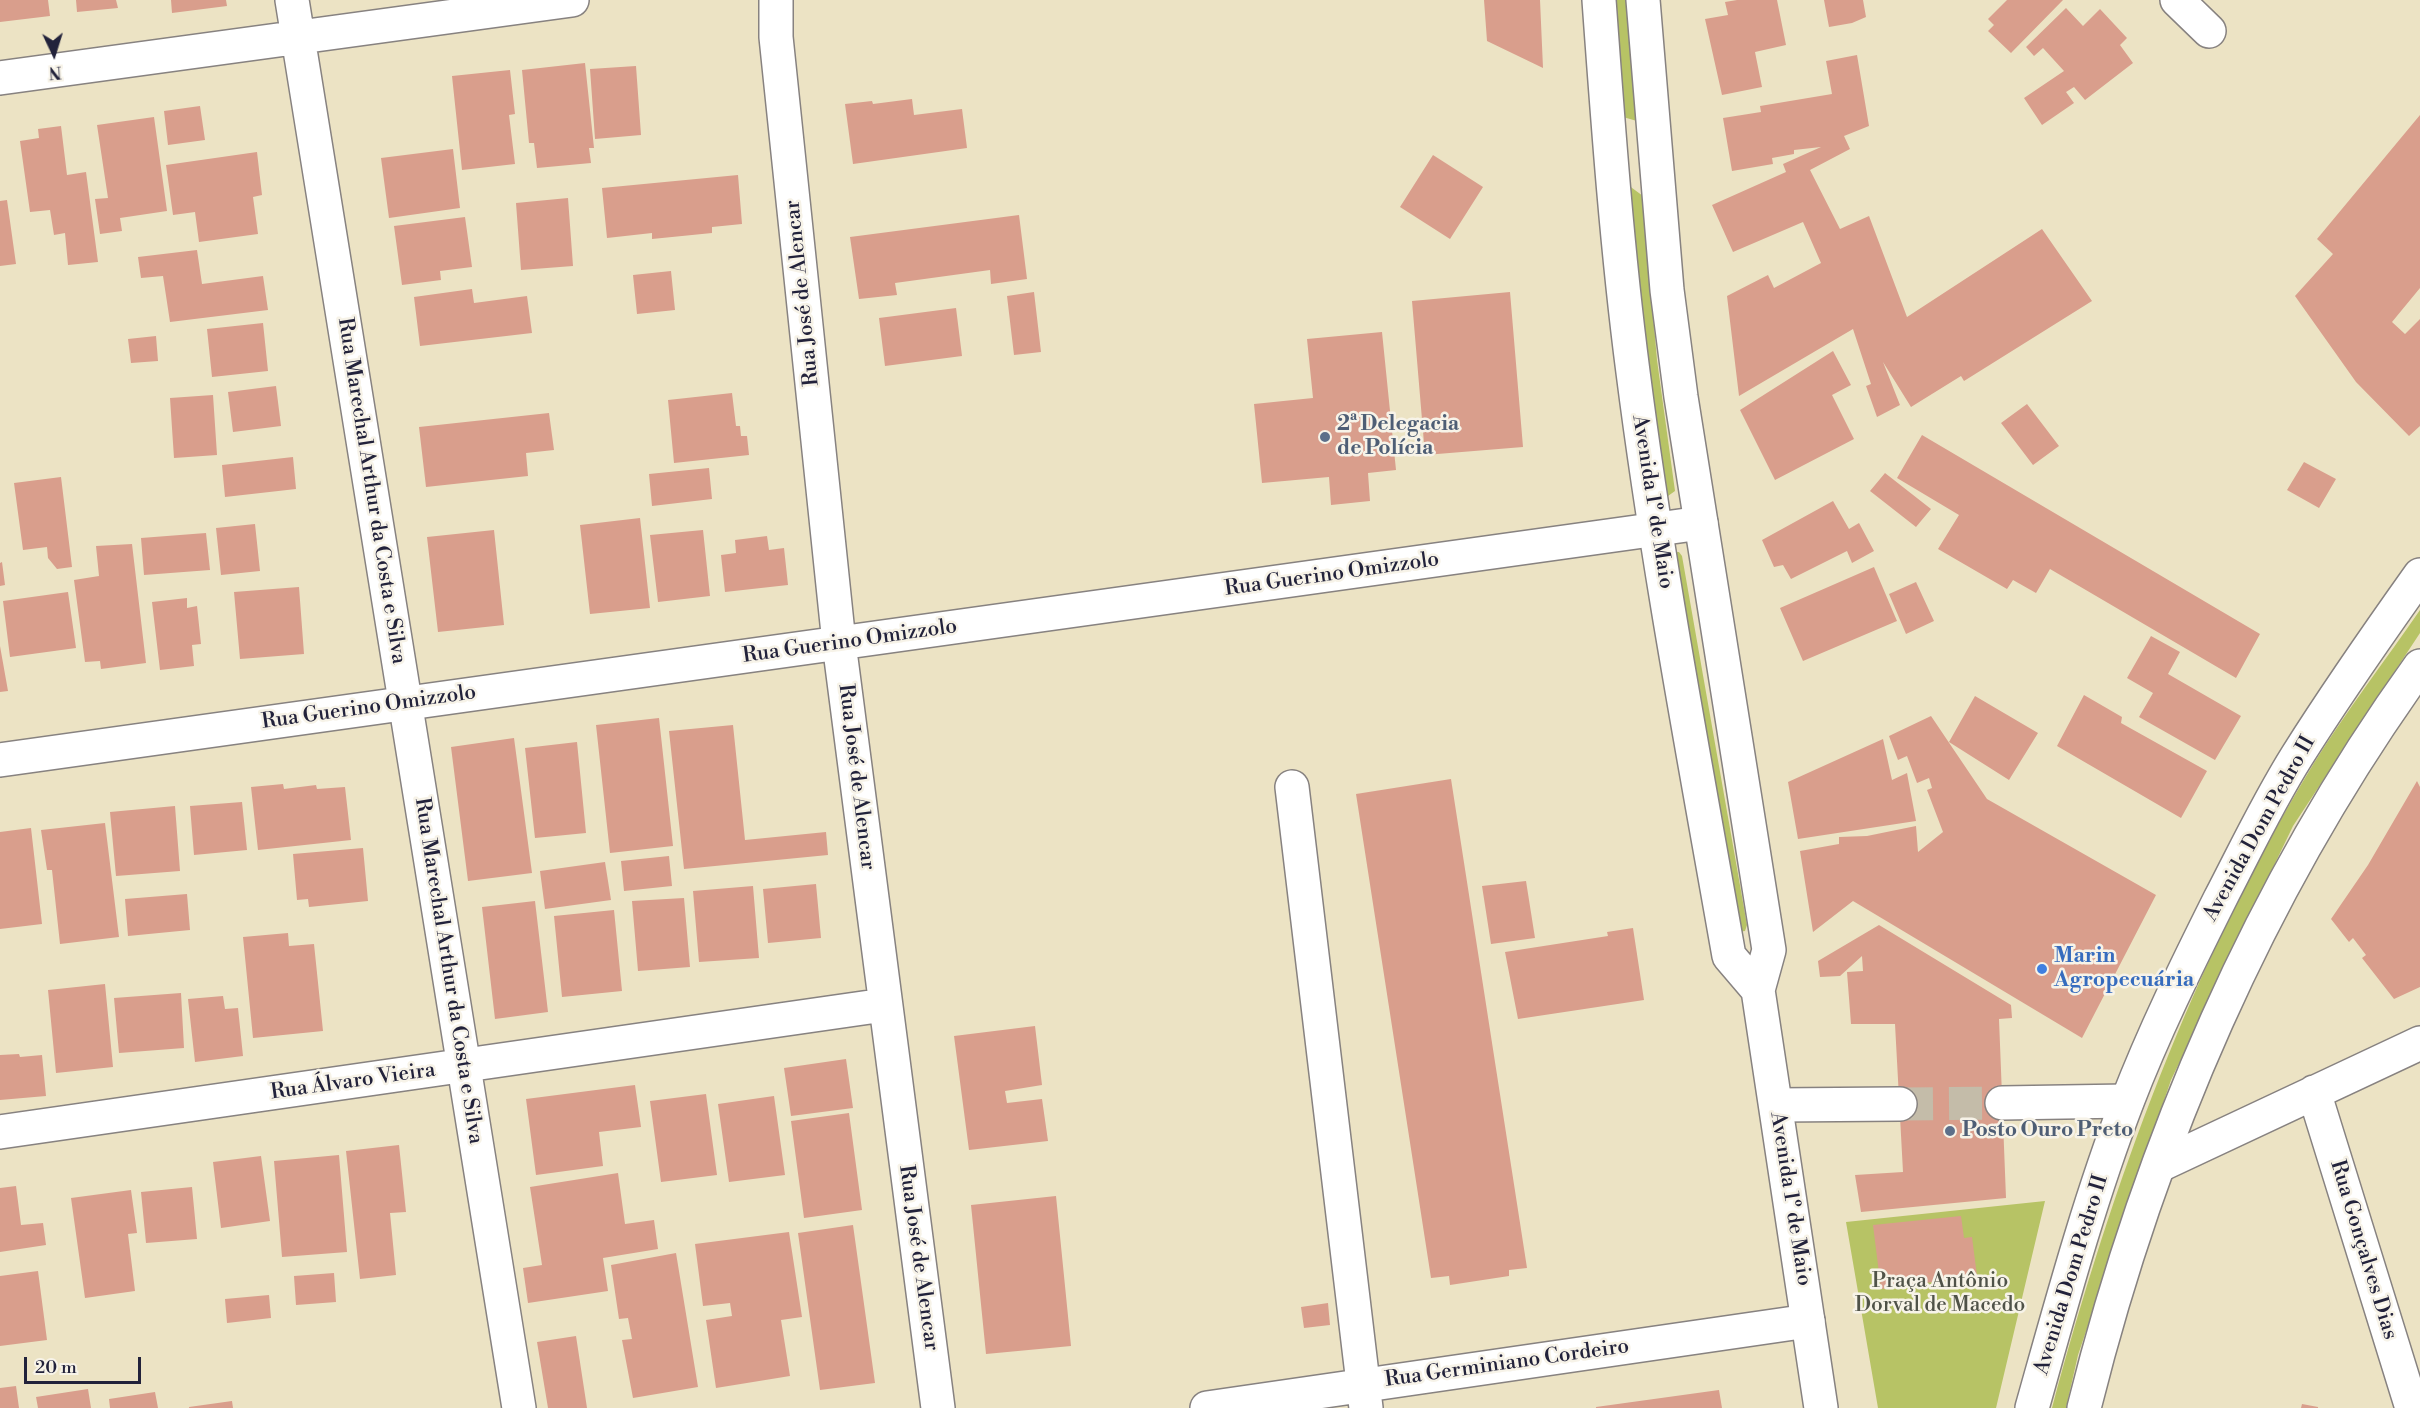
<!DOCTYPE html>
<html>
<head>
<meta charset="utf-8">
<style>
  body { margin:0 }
  #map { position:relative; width:2420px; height:1408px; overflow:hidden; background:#ece3c4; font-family:"Libre Bodoni",serif }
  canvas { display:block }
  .north { position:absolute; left:24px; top:24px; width:60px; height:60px; -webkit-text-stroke:4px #f7f3e8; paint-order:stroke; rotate:176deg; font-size:16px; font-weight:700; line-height:24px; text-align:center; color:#22223b }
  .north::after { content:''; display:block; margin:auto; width:21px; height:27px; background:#22223b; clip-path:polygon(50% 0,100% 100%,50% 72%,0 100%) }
  .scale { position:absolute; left:24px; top:1357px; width:117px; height:27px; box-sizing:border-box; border:3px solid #22223b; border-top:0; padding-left:8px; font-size:18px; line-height:21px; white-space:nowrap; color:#22223b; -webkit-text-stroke:4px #f7f3e8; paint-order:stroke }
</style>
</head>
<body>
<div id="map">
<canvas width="2420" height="1408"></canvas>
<div class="north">N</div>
<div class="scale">20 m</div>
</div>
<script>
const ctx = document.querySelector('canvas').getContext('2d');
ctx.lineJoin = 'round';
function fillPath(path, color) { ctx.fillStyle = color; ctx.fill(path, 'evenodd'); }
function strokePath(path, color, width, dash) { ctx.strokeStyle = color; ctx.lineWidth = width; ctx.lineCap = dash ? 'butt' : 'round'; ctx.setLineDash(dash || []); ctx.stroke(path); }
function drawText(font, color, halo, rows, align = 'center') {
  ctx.font = font + ' "Libre Bodoni",serif'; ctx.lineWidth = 5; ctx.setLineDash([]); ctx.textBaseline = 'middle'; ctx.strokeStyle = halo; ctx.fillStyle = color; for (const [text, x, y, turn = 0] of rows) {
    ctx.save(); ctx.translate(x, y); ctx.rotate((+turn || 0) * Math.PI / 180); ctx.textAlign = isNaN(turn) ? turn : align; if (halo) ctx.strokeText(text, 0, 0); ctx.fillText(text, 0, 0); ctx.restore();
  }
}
fillPath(new Path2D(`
  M 1614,0 L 1628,0 L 1637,121 L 1623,117 Z
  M 1628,185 L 1643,196 L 1657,360 L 1675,491 L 1668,496 L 1661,495 Z
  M 1673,552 L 1679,552 L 1682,556 L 1747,925 L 1745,931 L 1738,932 Z
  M 2420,610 L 2420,633 L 2293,826 L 2171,1080 L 2078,1355 L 2066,1408 L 2052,1408 C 2112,1184 2193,961 2314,763 C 2347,710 2385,661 2420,610 Z
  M 2045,1201 L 1996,1408 L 1878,1408 L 1846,1222 Z`), '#b7c365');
fillPath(new Path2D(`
  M 0,0 L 48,0 L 50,16 L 0,22 Z
  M 76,0 L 116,0 L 118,8 L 77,12 Z
  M 171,0 L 226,0 L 227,6 L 172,13 Z
  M 1484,0 L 1540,0 L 1543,68 L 1487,41 Z
  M 1737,0 L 1777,0 L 1786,45 L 1755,52 L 1762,87 L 1722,95 L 1705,19 L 1728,15 L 1725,2 Z
  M 1824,0 L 1863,0 L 1866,17 L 1852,23 L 1829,27 Z
  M 2007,0 L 2063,0 L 2011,53 L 1988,31 L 1994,25 L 1988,19 Z
  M 2066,8 L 2083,26 L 2100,9 L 2127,38 L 2120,45 L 2133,63 L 2085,100 L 2074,87 L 2066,92 L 2074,103 L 2042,125 L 2024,98 L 2064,71 L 2043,48 L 2034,56 L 2026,47 Z
  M 1857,55 L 1869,126 L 1844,136 L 1850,149 L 1810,170 L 1840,229 L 1869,216 L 1907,317 L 2042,229 L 2092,301 L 1964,381 L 1961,376 L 1911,407 L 1883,362 L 1900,405 L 1877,417 L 1866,386 L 1871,384 L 1853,329 L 1739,396 L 1727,296 L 1768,275 L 1774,288 L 1821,263 L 1803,222 L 1733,252 L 1712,205 L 1786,172 L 1783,164 L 1821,147 L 1794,150 L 1794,154 L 1772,158 L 1773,164 L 1732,171 L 1723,118 L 1761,112 L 1760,106 L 1832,94 L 1826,61 Z
  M 585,63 L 594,148 L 589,148 L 591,163 L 537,168 L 534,143 L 529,143 L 522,70 Z
  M 636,66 L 641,135 L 595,139 L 590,69 Z
  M 510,70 L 515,114 L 509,115 L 515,164 L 462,170 L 452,76 Z
  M 912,99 L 914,115 L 962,109 L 967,148 L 853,164 L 845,104 L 872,101 L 873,104 Z
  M 200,106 L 205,140 L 168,145 L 164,111 Z
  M 2420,115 L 2420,288 L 2392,322 L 2405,334 L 2420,319 L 2420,426 L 2409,436 L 2356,382 L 2295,296 L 2333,254 L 2317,239 Z
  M 154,117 L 167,211 L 120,218 L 122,231 L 100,234 L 95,199 L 108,198 L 97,125 Z
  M 61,126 L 67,175 L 86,172 L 98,262 L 68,265 L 65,233 L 54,235 L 50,210 L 30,212 L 20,141 L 39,138 L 38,129 Z
  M 453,149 L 460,208 L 389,218 L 381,158 Z
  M 257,152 L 262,195 L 253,197 L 258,234 L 199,242 L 195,212 L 173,215 L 166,165 Z
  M 1433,155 L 1483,187 L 1450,239 L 1400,207 Z
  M 738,175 L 742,224 L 712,227 L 712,233 L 652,239 L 652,233 L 607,238 L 602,188 Z
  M 568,198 L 573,266 L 521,270 L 516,203 Z
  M 7,200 L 16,264 L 0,266 L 0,201 Z
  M 1019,215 L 1027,279 L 991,284 L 990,270 L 895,283 L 897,295 L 859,299 L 850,237 Z
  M 465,217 L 472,267 L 440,271 L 441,280 L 402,285 L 394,226 Z
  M 197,250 L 202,284 L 263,276 L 268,310 L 170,322 L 163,276 L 141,278 L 138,257 Z
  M 671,271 L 675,310 L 637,314 L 633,275 Z
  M 472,289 L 474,303 L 527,296 L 532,333 L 420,346 L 414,297 Z
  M 1034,292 L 1041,352 L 1014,355 L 1007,296 Z
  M 1510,292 L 1523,447 L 1425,455 L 1412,301 Z
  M 956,308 L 962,356 L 885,366 L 879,318 Z
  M 263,323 L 268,371 L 212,377 L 207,329 Z
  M 1382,332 L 1396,470 L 1368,473 L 1370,501 L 1331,505 L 1329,477 L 1262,483 L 1254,404 L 1313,398 L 1307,339 Z
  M 156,336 L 158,361 L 131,363 L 128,339 Z
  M 1833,351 L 1851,385 L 1832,395 L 1854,439 L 1775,480 L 1740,410 Z
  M 276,386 L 281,426 L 233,432 L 228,392 Z
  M 732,393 L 736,426 L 740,426 L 741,436 L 747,436 L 749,455 L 674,463 L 668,400 Z
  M 213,395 L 217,455 L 174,458 L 170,398 Z
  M 2027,404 L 2059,446 L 2033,465 L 2001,423 Z
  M 549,413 L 554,450 L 526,453 L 528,476 L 426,487 L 419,427 Z
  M 1922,435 L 2260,634 L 2236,678 L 2050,569 L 2036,593 L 2013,580 L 2007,589 L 1938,549 L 1959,515 L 1897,478 Z
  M 293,457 L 296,489 L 225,497 L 222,465 Z
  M 2304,462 L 2336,479 L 2319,508 L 2287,490 Z
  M 709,468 L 712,499 L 652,506 L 649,474 Z
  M 1885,473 L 1931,509 L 1916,527 L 1870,491 Z
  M 61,477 L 72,567 L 57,569 L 48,558 L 47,547 L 23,550 L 14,483 Z
  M 1833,501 L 1849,529 L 1859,523 L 1874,551 L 1852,563 L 1847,551 L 1791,579 L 1783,565 L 1774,567 L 1762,540 Z
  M 640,518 L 650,608 L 590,614 L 580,525 Z
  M 255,524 L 260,571 L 221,575 L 216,528 Z
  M 494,530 L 504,625 L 438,632 L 427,537 Z
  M 703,530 L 710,596 L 658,602 L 650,535 Z
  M 206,533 L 210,570 L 144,575 L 141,538 Z
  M 767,536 L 769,550 L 784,548 L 788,585 L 725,592 L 721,555 L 736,553 L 735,540 Z
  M 132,544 L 146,663 L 101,669 L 100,661 L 85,662 L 74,580 L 99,576 L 96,546 Z
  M 2,562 L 5,585 L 0,586 L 0,563 Z
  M 1874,567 L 1897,621 L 1803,661 L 1780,608 Z
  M 1916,582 L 1934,621 L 1906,634 L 1889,594 Z
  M 299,587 L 304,654 L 240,659 L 234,592 Z
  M 68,592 L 76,648 L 10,657 L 3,601 Z
  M 187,598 L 187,608 L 197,606 L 201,644 L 192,645 L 194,666 L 160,670 L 152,602 Z
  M 2151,636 L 2180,652 L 2168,674 L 2241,716 L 2215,760 L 2139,717 L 2153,693 L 2127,678 Z
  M 0,646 L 8,691 L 0,692 Z
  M 2084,695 L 2122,717 L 2121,723 L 2207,771 L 2181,818 L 2057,746 Z
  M 1975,696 L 2038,733 L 2009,780 L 1949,742 Z
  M 1931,716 L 1987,799 L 2156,895 L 2082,1038 L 1853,901 L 1813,932 L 1800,851 L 1839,844 L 1839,837 L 1867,836 L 1916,826 L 1918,852 L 1943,832 L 1927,790 L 1932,788 L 1929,778 L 1917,783 L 1907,756 L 1898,760 L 1889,736 Z
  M 659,718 L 673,846 L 610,853 L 596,725 Z
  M 733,725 L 745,840 L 826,832 L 828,855 L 684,869 L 669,731 Z
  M 514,738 L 532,873 L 468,881 L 451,747 Z
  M 1883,739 L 1892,780 L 1907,773 L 1916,821 L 1798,839 L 1788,782 Z
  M 577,742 L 586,833 L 535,838 L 525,748 Z
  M 1451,779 L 1527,1268 L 1509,1270 L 1509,1276 L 1450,1285 L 1449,1276 L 1431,1278 L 1356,794 Z
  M 2417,781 L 2420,787 L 2420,987 L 2394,999 L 2362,958 L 2366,955 L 2353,938 L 2349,942 L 2331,919 L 2368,865 Z
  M 283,784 L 284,789 L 316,785 L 317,789 L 345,787 L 351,840 L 258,850 L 251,787 Z
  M 242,802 L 247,850 L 194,855 L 190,806 Z
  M 175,806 L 180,871 L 116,876 L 110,812 Z
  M 105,823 L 119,937 L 60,944 L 52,870 L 47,870 L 41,830 Z
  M 31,828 L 42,924 L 0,929 L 0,832 Z
  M 363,848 L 368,901 L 309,907 L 308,899 L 297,900 L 293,854 Z
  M 669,856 L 672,886 L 624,891 L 621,861 Z
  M 605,862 L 611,900 L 545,909 L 540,871 Z
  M 1526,881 L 1535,938 L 1491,944 L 1482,886 Z
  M 816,884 L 821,938 L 768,943 L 763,889 Z
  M 753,886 L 759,958 L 699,962 L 693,891 Z
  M 187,894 L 190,930 L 128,936 L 125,899 Z
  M 684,898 L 690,967 L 638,971 L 632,901 Z
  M 535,901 L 548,1012 L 495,1019 L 482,907 Z
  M 614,910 L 622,991 L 562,997 L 554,916 Z
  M 1879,925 L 2011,1005 L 2012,1018 L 1999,1019 L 2006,1198 L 1861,1212 L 1855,1175 L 1903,1172 L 1895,1024 L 1851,1024 L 1847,972 L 1863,971 L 1862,956 L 1840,976 L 1820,977 L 1818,961 Z
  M 1633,928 L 1644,1000 L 1518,1019 L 1505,952 L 1608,936 L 1607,932 Z
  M 288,933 L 289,946 L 314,944 L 323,1031 L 253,1038 L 243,937 Z
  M 105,984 L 113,1067 L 56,1073 L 48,990 Z
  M 181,993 L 184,1048 L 119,1053 L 114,998 Z
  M 223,996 L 225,1009 L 238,1008 L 243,1056 L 195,1062 L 188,999 Z
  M 1035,1026 L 1042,1085 L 1005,1091 L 1007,1103 L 1042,1099 L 1048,1141 L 969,1150 L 954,1036 Z
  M 19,1054 L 20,1057 L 42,1055 L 46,1096 L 0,1100 L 0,1055 Z
  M 846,1059 L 853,1108 L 791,1116 L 784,1068 Z
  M 635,1085 L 641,1127 L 599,1132 L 603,1166 L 536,1175 L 526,1099 Z
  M 706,1094 L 717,1175 L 661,1182 L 650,1101 Z
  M 774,1096 L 785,1175 L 729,1182 L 718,1104 Z
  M 849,1113 L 862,1210 L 804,1218 L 791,1121 Z
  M 399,1145 L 406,1212 L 390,1213 L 396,1275 L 360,1279 L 346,1151 Z
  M 339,1155 L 347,1252 L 282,1257 L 274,1161 Z
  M 261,1156 L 270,1221 L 221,1228 L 213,1162 Z
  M 618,1173 L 625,1224 L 654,1220 L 658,1249 L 603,1258 L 608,1291 L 528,1303 L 523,1268 L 542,1265 L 530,1187 Z
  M 16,1186 L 21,1225 L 43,1223 L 46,1245 L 0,1252 L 0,1188 Z
  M 192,1187 L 197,1239 L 146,1243 L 141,1192 Z
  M 131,1190 L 137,1233 L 128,1234 L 135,1291 L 85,1298 L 71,1198 Z
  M 1056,1196 L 1071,1346 L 986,1354 L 971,1205 Z
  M 1961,1216 L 1964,1238 L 1972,1237 L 1977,1276 L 1881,1289 L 1873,1225 Z
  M 853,1225 L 875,1383 L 820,1390 L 798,1233 Z
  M 789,1232 L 802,1317 L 781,1320 L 790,1376 L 716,1388 L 706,1320 L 732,1316 L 730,1303 L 703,1306 L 695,1244 Z
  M 676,1253 L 698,1387 L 633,1398 L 622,1340 L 632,1339 L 628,1318 L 619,1319 L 611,1265 Z
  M 38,1271 L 47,1340 L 0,1346 L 0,1276 Z
  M 334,1273 L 336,1302 L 296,1305 L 294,1276 Z
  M 269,1295 L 271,1318 L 227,1323 L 225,1299 Z
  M 1328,1303 L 1330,1325 L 1304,1328 L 1301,1307 Z
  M 576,1336 L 587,1408 L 548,1408 L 537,1342 Z
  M 16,1386 L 19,1408 L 0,1408 L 0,1388 Z
  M 88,1389 L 91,1408 L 38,1408 L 36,1397 Z
  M 1719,1390 L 1722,1408 L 1596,1408 L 1596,1407 Z
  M 155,1392 L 158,1408 L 110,1408 L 109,1399 Z
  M 232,1401 L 233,1408 L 189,1408 L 189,1407 Z
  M 2302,1404 L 2318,1407 L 2318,1408 L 2301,1408 Z`), '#d99e8c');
strokePath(new Path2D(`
  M 1900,1104 L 2002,1103`), '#c4bca9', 33, [33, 16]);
const minor = new Path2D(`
  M 292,0 L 519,1408
  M 776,0 L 776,37 L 839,643 L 938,1408
  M 2177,0 L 2209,31
  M 0,78 L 572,0
  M 0,760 L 1701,523
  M 1292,787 L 1366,1408
  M 2314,1092 L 2412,1408
  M 2002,1103 L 2127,1101
  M 1776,1105 L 1900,1104
  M 0,1132 L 884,1005
  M 2160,1165 L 2420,1043
  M 1207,1408 L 1808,1321`);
const major = new Path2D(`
  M 1599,0 C 1608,124 1617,249 1633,372 C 1658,568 1695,762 1729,956 L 1758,990
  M 1643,0 L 1667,290 L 1681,397 L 1769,950 L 1758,990 L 1821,1408
  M 2032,1408 C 2061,1305 2089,1201 2127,1102 C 2154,1032 2187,965 2220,899 C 2245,851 2268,802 2297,756 C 2336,694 2378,634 2420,575
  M 2084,1408 C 2150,1143 2260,888 2420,666`);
strokePath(minor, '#878280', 36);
strokePath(major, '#878280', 36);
strokePath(minor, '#fff', 33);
strokePath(major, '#fff', 33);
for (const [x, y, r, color] of [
  [1325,437,6,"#5c6f8a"],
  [2042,969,6,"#3f7fe0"],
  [1950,1131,6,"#5c6f8a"]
]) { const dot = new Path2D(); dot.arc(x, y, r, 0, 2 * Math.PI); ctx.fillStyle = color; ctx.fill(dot); strokePath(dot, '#f7f3e8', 2); }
drawText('21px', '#22223b', '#f7f3e8', [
  ["Rua José de Alencar",803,293,-96],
  ["Rua Marechal Arthur da Costa e Silva",371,491,81],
  ["Avenida 1º de Maio",1652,502,81],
  ["Rua Guerino Omizzolo",1332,575,-8],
  ["Rua Guerino Omizzolo",850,642,-8],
  ["Rua Guerino Omizzolo",369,708,-8],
  ["Rua José de Alencar",856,777,83],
  ["Avenida Dom Pedro II",2260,829,-61],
  ["Rua Marechal Arthur da Costa e Silva",448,971,81],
  ["Rua Álvaro Vieira",353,1082,-8],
  ["Avenida 1º de Maio",1790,1199,81],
  ["Rua Gonçalves Dias",2363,1250,73],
  ["Rua José de Alencar",918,1258,82],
  ["Avenida Dom Pedro II",2072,1275,-73],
  ["Rua Germiniano Cordeiro",1507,1364,-8]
]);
drawText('bold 21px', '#4e5e75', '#f7f3e8', [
  ["2ª Delegacia",1337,425],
  ["de Polícia",1337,449],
  ["Posto Ouro Preto",1962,1131]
], 'left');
drawText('bold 21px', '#366cbe', '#f7f3e8', [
  ["Marin",2054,957],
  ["Agropecuária",2054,981]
], 'left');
drawText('21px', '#4f5248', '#f7f3e8', [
  ["Praça Antônio",1940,1282],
  ["Dorval de Macedo",1940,1306]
]);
</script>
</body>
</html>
